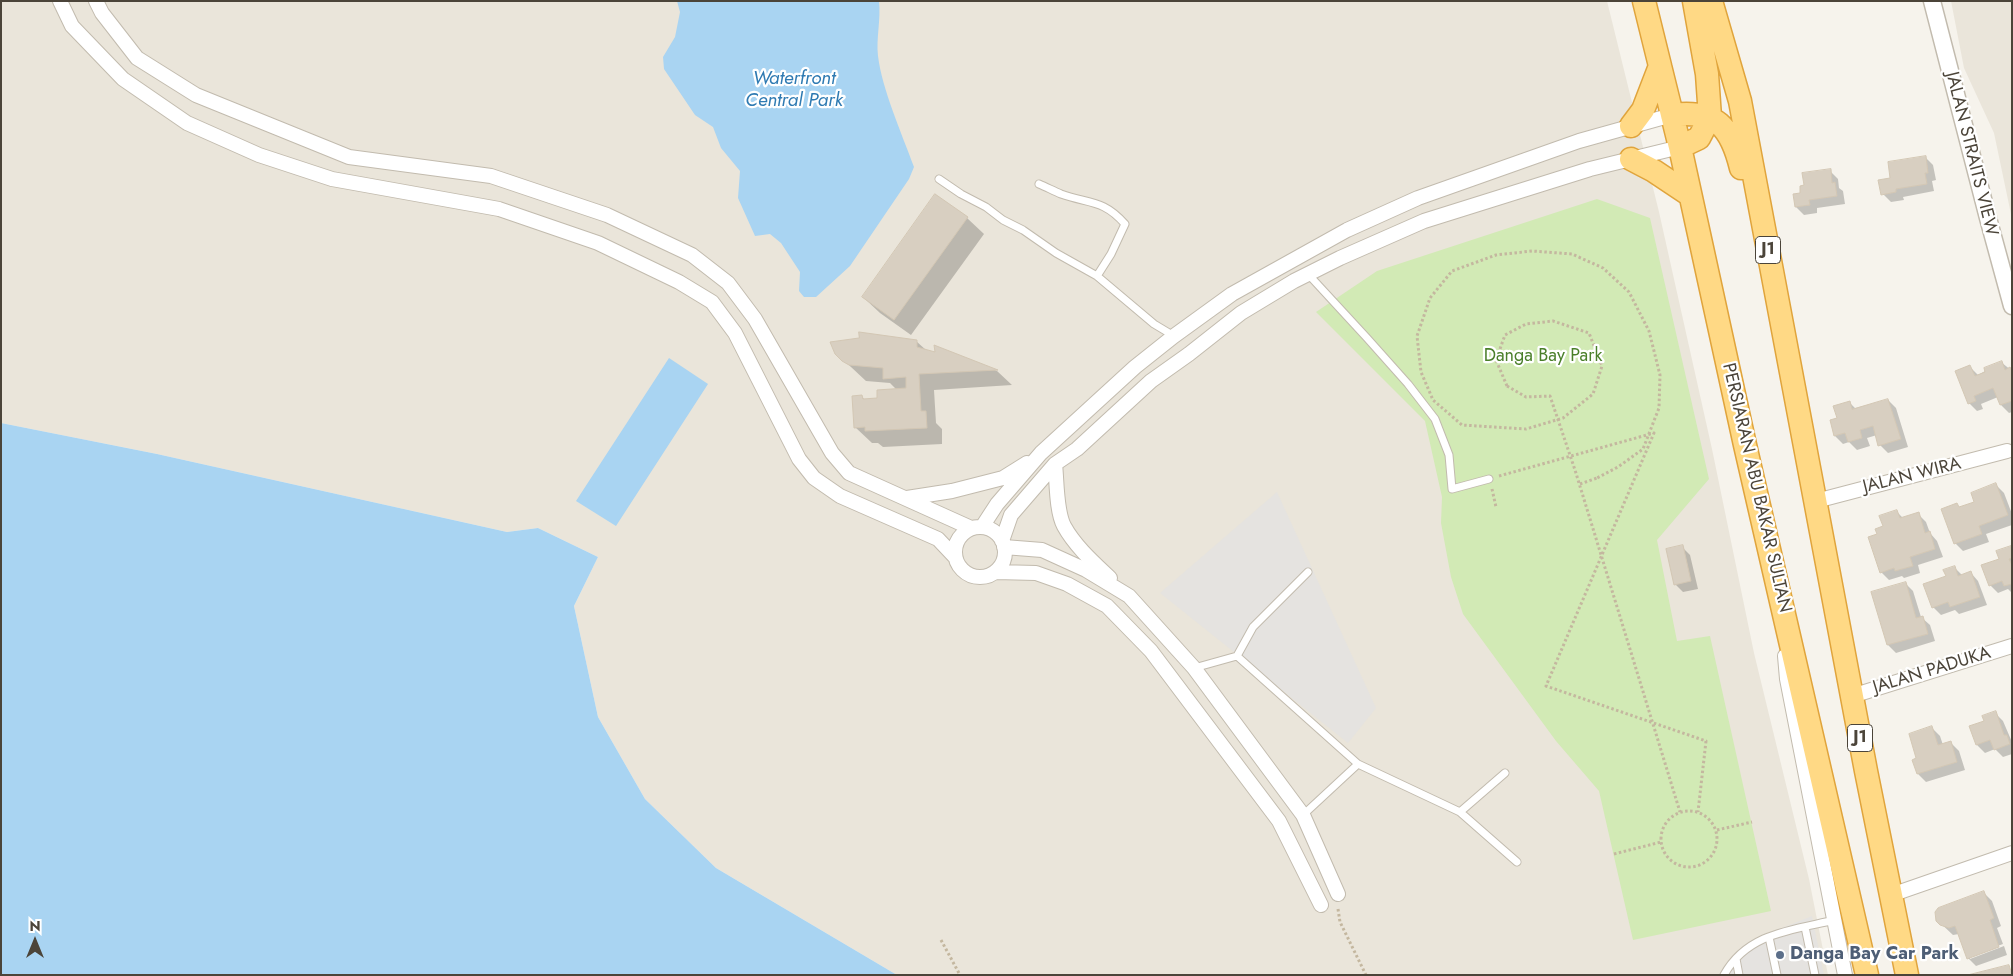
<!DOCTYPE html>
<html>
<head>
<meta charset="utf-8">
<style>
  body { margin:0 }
  #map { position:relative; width:2013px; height:976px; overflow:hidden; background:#f6f3ec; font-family:Jost,sans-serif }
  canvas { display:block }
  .frame { position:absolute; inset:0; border:2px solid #4b4439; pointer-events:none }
  .north { position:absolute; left:10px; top:916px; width:50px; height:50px; -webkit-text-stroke:4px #fff; paint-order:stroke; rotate:0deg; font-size:14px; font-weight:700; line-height:20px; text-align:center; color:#4b4439 }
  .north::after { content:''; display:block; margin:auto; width:18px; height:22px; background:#4b4439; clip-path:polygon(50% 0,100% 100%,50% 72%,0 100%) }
</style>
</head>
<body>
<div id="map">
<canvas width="2013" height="976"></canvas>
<div class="frame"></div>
<div class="north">N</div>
</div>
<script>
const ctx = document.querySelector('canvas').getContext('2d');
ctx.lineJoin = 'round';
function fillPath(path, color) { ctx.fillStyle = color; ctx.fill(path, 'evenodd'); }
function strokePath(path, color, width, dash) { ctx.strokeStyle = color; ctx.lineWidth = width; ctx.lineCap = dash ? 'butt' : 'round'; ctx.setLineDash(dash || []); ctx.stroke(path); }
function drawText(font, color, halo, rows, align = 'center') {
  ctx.font = font + ' Jost,sans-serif'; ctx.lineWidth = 4.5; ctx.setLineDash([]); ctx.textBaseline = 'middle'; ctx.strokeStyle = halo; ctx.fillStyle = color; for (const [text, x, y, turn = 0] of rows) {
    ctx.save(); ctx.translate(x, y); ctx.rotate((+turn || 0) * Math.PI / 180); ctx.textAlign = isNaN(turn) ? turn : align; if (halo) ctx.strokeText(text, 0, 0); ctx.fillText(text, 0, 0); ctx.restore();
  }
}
fillPath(new Path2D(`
  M 1,1 L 1607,1 L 1659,212 L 1712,449 L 1754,653 L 1809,879 L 1828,975 L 897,975 L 716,868 L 645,799 L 598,717 L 574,606 L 598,557 L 538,528 L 507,532 L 157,454 L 1,423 Z
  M 1951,1 L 2012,1 L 2012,219 L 1994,133 L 1964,68 Z`), '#eae5da');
fillPath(new Path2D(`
  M 1597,199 L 1650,218 L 1709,479 L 1657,540 L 1677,641 L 1710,636 L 1771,911 L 1633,940 L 1599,791 L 1556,741 L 1463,614 L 1451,577 L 1441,523 L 1442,497 L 1425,421 L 1316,312 L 1377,271 Z`), '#d2eab5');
fillPath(new Path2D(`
  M 1277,492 L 1376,708 L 1348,743 L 1160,593 Z
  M 1812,916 L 1824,975 L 1726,975 L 1752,940 Z`), '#e5e3e0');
fillPath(new Path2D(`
  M 677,1 L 879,1 C 881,20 876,38 878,56 C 882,89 902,134 914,167 L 909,179 L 850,266 L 816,297 L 804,297 L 799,291 L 800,272 L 781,243 L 770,234 L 755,236 L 738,198 L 740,171 L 721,148 L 713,127 L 695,115 L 664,69 L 663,57 L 675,37 L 680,12 Z
  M 669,358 L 708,384 L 616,526 L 576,501 Z
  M 1,423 L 157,454 L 507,532 L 538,528 L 598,557 L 574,606 L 598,717 L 645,799 L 716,868 L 897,975 L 1,975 Z`), '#a9d4f2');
fillPath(new Path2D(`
  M 1925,157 L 1933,165 L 1936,180 L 1932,181 L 1934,191 L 1903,197 L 1904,200 L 1891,202 L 1883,194 Z
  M 1830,171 L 1838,179 L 1839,188 L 1843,191 L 1845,204 L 1817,208 L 1817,213 L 1804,215 L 1796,207 L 1802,194 Z
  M 936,196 L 967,218 L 984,234 L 911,335 L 880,313 L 863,297 Z
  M 916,341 L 927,351 L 936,354 L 936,347 L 997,371 L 1012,385 L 934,390 L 936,423 L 942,429 L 942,444 L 883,447 L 878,443 L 872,443 L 855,427 L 862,397 L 865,400 L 879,399 L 897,390 L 890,383 L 866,381 L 836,353 Z
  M 2001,362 L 2012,371 L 2012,412 L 2009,413 L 2001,405 L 1998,397 L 1981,404 L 1983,409 L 1977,411 L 1969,403 L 1970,367 L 1978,375 Z
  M 1888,400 L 1896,408 L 1908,447 L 1888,453 L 1880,445 L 1877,435 L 1867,438 L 1870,446 L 1857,450 L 1849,442 L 1843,444 L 1835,436 L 1831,421 L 1839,419 L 1849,402 L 1856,409 Z
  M 1996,485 L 2004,493 L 2012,514 L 2012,525 L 1986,534 L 1989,542 L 1963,551 L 1955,543 L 1976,502 Z
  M 1897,512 L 1903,518 L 1918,514 L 1926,522 L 1930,533 L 1937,541 L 1943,557 L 1918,565 L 1920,573 L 1904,578 L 1902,576 L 1889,580 L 1881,572 L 1878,534 Z
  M 1682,547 L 1690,555 L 1698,589 L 1683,592 L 1675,584 Z
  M 2011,548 L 2012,593 L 2008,589 L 1998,593 L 1990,585 Z
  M 1954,567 L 1963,576 L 1971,573 L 1978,581 L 1987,605 L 1959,614 L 1955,610 L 1941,615 L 1933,607 L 1947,577 Z
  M 1905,583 L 1913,591 L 1921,617 L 1930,625 L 1935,641 L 1896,653 L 1888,645 L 1873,593 Z
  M 1995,713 L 2003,721 L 2012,742 L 2012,754 L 2003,757 L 1995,749 L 1985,753 L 1977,745 L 1971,726 L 1986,721 Z
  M 1932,728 L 1940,736 L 1943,745 L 1951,743 L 1959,751 L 1965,770 L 1926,782 L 1918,774 L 1914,760 L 1918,759 Z
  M 1984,893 L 1992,901 L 2001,926 L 1997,928 L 2003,944 L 1970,956 L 1970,959 L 2004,946 L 2007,955 L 1976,966 L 1968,958 L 1959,934 L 1953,935 L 1937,920 Z`), '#0003');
const building = new Path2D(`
  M 1926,156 L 1928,173 L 1925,173 L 1927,184 L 1896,189 L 1896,192 L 1881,195 L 1878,180 L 1890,178 L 1888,162 Z
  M 1831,169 L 1832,183 L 1835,182 L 1837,196 L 1809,200 L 1810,205 L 1795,207 L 1793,194 L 1800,193 L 1800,186 L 1804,185 L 1802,173 Z
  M 935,194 L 968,217 L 894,320 L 862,297 Z
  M 859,332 L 917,340 L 917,347 L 935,352 L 934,345 L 998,370 L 919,374 L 921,411 L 926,411 L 927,428 L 865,431 L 865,427 L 854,428 L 852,396 L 862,395 L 863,399 L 877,398 L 877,390 L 906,388 L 906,377 L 883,379 L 883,368 L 849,365 L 842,361 L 835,354 L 830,342 L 859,338 Z
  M 2002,361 L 2005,370 L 2010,367 L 2012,371 L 2012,401 L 2000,405 L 1993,388 L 1974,396 L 1976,401 L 1968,404 L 1955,371 L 1970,365 L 1975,376 L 1985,372 L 1984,368 Z
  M 1888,399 L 1901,439 L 1878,446 L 1873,426 L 1860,430 L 1862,438 L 1848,442 L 1845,433 L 1834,436 L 1830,420 L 1837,418 L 1833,406 L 1850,401 L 1852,409 Z
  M 1996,483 L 2008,515 L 1979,526 L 1982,534 L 1954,544 L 1941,509 L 1957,503 L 1959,507 L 1974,502 L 1971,493 Z
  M 1897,510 L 1900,518 L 1919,512 L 1925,533 L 1930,531 L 1935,549 L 1910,557 L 1913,566 L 1895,571 L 1894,568 L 1880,573 L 1868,537 L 1877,534 L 1875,529 L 1883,526 L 1879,516 Z
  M 1683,545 L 1691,581 L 1674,585 L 1666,549 Z
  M 2011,546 L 2012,558 L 2009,559 L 2012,565 L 2012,584 L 2004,586 L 2002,581 L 1989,586 L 1981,565 L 1999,559 L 1996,551 Z
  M 1955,566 L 1958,576 L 1971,571 L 1980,597 L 1950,607 L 1948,602 L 1932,608 L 1923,584 L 1946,576 L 1943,570 Z
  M 1906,582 L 1916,618 L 1923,616 L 1928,634 L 1887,645 L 1871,592 Z
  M 1996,711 L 2004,735 L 2007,735 L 2010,744 L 1994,750 L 1990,740 L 1976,745 L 1969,726 L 1984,721 L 1982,716 Z
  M 1932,726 L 1938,745 L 1951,741 L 1957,762 L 1917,774 L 1912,760 L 1916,758 L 1909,734 Z
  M 1984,891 L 1994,918 L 1990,920 L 1999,947 L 1967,959 L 1955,926 L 1949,928 L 1940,925 L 1936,921 L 1935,912 L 1938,908 Z
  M 2009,965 L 2012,975 L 1968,975 Z`);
fillPath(building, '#d8cfc1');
strokePath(building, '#d3c7b4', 1);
const service = new Path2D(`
  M 939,179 L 961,194 L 986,207 L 1003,220 L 1023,230 L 1056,253 L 1097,276 L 1154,324 L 1174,336
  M 1039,184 C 1046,187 1054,191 1061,194 C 1089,204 1103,199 1125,224 L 1111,254 L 1097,276
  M 1308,274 L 1367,338 L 1408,384 L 1435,419 L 1449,455 L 1452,489 L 1489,479
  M 1237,656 L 1358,764 L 1303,815
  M 1194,668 L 1237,656 L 1253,627 L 1308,572
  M 1358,764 L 1460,812 L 1517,862
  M 1460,812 L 1505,773
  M 1805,927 L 1815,975
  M 1769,937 L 1777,975
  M 1736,959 L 1739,975
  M 1724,975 C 1747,933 1792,930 1835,920`);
const minor = new Path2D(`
  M 60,1 L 72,26 L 123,79 L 187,123 L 259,155 L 332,179 L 499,209 L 598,243 L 679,282 L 712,302 L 735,333 L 799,459 L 814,478 L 840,496 L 938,539 L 955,557
  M 96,1 L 102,13 L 137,58 L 196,95 L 349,157 L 491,176 L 607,215 L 692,255 L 728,283 L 755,319 L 832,453 L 849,473 L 971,528
  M 1055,464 C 1057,481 1056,511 1064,526 C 1075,546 1093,562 1110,578
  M 907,498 L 952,491 L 1003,478 L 1027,463
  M 1816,501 L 2007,451
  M 982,527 L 997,504 L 1041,453 L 1135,367 L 1174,336 L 1232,294 L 1347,230 L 1418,198 L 1579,141 L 1672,115
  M955 552a25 25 0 1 1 50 0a25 25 0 1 1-50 0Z
  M 1002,541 L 1011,515 L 1055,464 L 1077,449 L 1151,381 L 1189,354 L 1241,313 L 1294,281 L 1340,258 L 1424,221 L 1590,169 L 1680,147
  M 1004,547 L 1042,550 L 1086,570 L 1129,596 L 1194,668 L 1303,815 L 1338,894
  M 996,572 L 1036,573 L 1067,584 L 1107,606 L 1151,651 L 1279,821 L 1321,905
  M 1785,656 L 1787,679 L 1845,975
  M 1852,696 L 2012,646
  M 1891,895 L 2012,853`);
const tertiary = new Path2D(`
  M 1932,1 L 1988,218 L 2012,306`);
const trunk = new Path2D(`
  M 1644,1 L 1680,147 L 1745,445 L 1867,975
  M 1711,1 L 1740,101 L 1866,771 L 1907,975
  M 1672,115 C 1716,109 1731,127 1741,168
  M 1631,126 L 1643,110 L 1660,66
  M 1680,147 L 1699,138 L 1710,117 L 1707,74 L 1694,1
  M 1631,159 L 1654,171 L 1690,195`);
strokePath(service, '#c2bbae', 9);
strokePath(minor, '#c2bbae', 16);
strokePath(tertiary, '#c2bbae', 19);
strokePath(trunk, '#e0a43c', 25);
strokePath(new Path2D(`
  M 1507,386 L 1526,397 L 1550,396 L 1575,470 L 1680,812
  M 1499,476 L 1654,433 L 1546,686 L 1706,741 L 1698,812
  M 1580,484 L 1597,478
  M 1492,489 L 1496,507
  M1661 839a28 28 0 1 1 56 0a28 28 0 1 1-56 0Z
  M 1717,830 L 1752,822
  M 1614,854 L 1661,842
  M 1338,909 L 1340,922 L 1366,975
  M 941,940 L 960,975`), '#c4b79f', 3, [2.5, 2.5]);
strokePath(service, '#fff', 7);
strokePath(minor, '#fff', 14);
strokePath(tertiary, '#fff', 16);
strokePath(trunk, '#ffd985', 22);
strokePath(new Path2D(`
  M 1507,386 L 1496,360 L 1505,335 L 1526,324 L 1553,321 L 1589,333 L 1602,366 L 1593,394 L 1563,418 L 1526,429 L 1462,425 L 1433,400 L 1421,372 L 1417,336 L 1430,298 L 1452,271 L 1496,255 L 1532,251 L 1572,254 L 1603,268 L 1629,292 L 1649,331 L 1660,375 L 1659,408 L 1643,449 L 1618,467 L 1597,478`), '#c4b79f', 3, [2.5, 2.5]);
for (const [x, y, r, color] of [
  [1780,955,5,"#5c6f8a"]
]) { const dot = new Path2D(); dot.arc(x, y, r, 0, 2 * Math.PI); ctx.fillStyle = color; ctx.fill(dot); strokePath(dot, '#fff', 2); }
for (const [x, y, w] of [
  [1768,250,25],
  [1860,738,25]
]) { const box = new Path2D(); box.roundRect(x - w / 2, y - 13.5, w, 27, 4); ctx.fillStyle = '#fff'; ctx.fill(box); strokePath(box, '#4b4439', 1); }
drawText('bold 16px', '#4b4439', null, [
  ["J1",1768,250],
  ["J1",1860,738]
]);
drawText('18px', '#4b4439', '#fff', [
  ["JALAN STRAITS VIEW",1971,154,76],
  ["JALAN WIRA",1912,476,-14],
  ["PERSIARAN ABU BAKAR SULTAN",1756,488,77],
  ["JALAN PADUKA",1932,671,-17]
]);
drawText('18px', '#4a7f2a', '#fff', [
  ["Danga Bay Park",1543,357]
]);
drawText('bold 18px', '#4e5e75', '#fff', [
  ["Danga Bay Car Park",1790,955]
], 'left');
drawText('italic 19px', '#2e7ab2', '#fff', [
  ["Waterfront",794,79],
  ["Central Park",794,101]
]);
</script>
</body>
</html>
